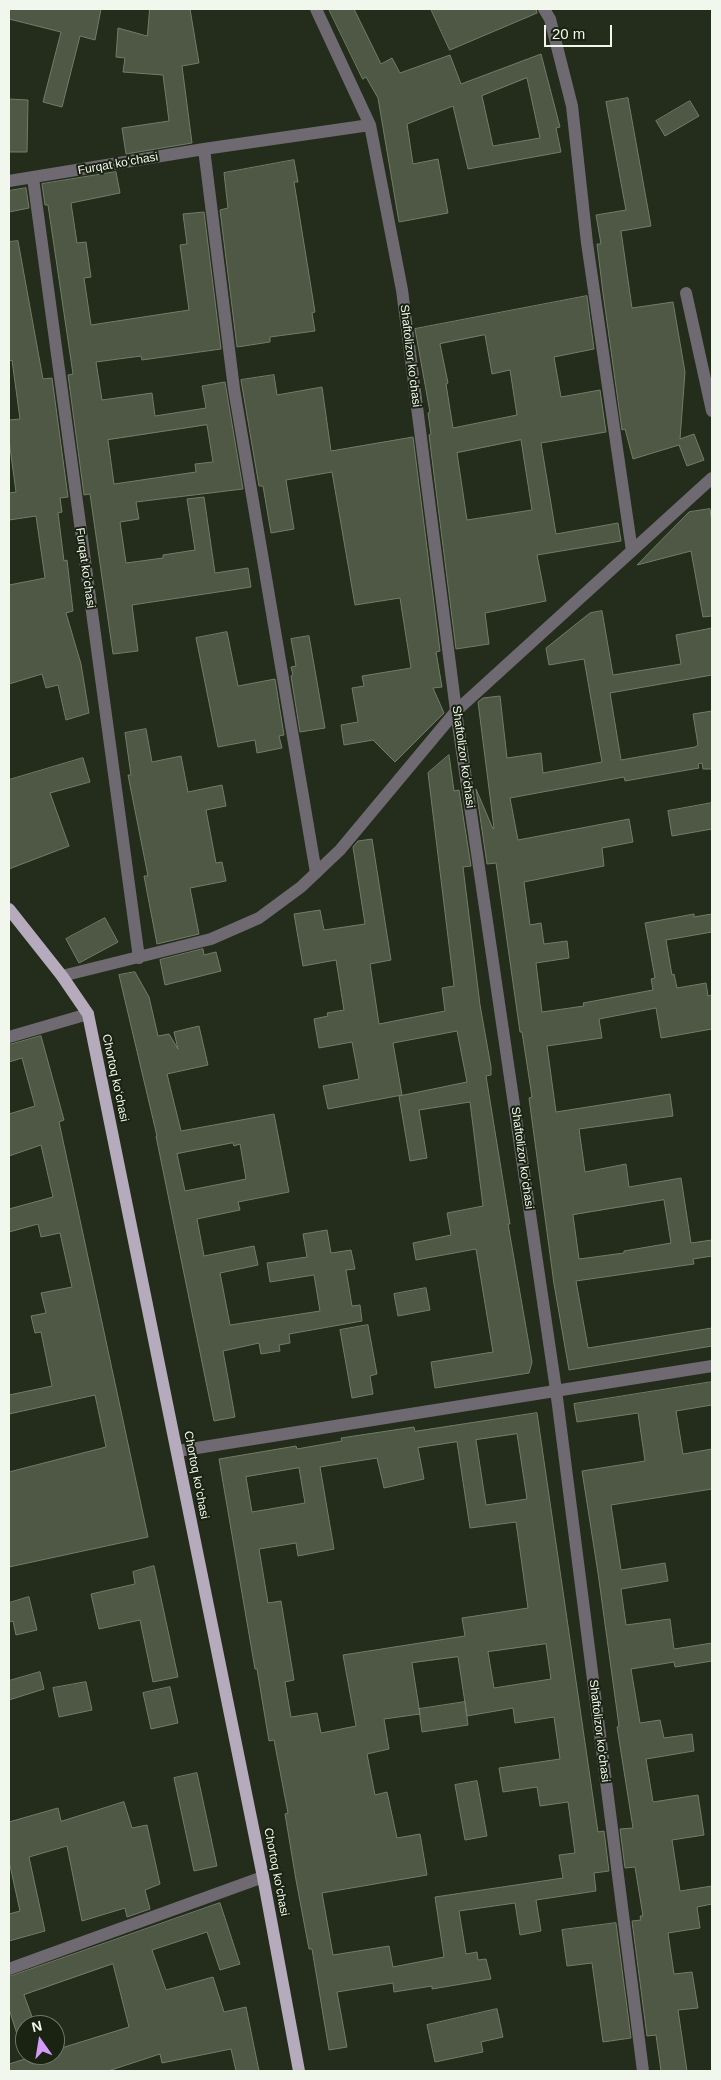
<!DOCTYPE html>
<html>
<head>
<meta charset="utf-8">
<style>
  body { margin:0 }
  #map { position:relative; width:721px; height:2080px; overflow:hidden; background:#242c1b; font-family:Arial,sans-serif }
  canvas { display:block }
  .frame { position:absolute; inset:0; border:10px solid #f1f7ec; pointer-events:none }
  .north { position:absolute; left:15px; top:2015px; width:50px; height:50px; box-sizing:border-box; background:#1a2212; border:1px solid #707769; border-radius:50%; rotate:347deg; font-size:14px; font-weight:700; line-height:20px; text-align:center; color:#f1f7ec }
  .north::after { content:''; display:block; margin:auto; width:18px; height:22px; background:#d59bfa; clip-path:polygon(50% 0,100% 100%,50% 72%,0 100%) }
  .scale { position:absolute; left:544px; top:25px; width:68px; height:22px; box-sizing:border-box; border:2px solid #f1f7ec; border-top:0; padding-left:6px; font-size:15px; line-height:18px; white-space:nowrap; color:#f1f7ec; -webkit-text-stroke:4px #1a2212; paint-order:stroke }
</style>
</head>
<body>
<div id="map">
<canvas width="721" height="2080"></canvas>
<div class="frame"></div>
<div class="north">N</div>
<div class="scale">20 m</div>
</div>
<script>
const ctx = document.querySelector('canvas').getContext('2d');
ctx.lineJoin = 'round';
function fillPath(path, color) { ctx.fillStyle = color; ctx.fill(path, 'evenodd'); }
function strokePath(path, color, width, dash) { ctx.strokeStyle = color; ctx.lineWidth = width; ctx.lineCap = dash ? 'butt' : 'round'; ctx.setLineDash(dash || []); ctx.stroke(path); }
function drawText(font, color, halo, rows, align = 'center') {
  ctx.font = font + ' Arial,sans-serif'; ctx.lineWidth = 4; ctx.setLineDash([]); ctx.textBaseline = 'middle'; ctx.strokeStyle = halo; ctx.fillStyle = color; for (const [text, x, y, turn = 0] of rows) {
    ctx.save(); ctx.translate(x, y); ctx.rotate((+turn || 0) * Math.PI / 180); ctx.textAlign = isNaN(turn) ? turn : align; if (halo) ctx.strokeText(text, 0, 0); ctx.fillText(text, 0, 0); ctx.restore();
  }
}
const building = new Path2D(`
  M 9,9 L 101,9 L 95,40 L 80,36 L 62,107 L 43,102 L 61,32 L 9,19 Z
  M 150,9 L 190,9 L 199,63 L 182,66 L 192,143 L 126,154 L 122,128 L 169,121 L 163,75 L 123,72 L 125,58 L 116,57 L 118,28 L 147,36 Z
  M 329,9 L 354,9 L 381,64 L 392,58 L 400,73 L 450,55 L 461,84 L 541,54 L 560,127 L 556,128 L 561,152 L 468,169 L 453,106 L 407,124 L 413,164 L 438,159 L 448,213 L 399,222 L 378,98 L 366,77 L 363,79 ZM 527,78 L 540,138 L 493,146 L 482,96 Z
  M 431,9 L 536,9 L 537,13 L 450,50 Z
  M 628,98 L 651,226 L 621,231 L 632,308 L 673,302 L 685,372 L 680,439 L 694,434 L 704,460 L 687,466 L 679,445 L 633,459 L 625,429 L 622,430 L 603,293 L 597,244 L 601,244 L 596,215 L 626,210 L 606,102 Z
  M 9,99 L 28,100 L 27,152 L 9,152 Z
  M 690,101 L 699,116 L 665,136 L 656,121 Z
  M 294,160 L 298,182 L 294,182 L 315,312 L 312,313 L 315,331 L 270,337 L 270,342 L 237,347 L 220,210 L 228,208 L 224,173 Z
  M 116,172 L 120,193 L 71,203 L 77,243 L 86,242 L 91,277 L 84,278 L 91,325 L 189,310 L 180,245 L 187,244 L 183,214 L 204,212 L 221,349 L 142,360 L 141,356 L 96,362 L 102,400 L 152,393 L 155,416 L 206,408 L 202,386 L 225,382 L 243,489 L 136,502 L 139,519 L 120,522 L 126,563 L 163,558 L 163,555 L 195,550 L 187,499 L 204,497 L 215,573 L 248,568 L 251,587 L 132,605 L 138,651 L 113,654 L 90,494 L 84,495 L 68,375 L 73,374 L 48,205 L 45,205 L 42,184 ZM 207,425 L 213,462 L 195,464 L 196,472 L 114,484 L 108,440 Z
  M 26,188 L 29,208 L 9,212 L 9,191 Z
  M 18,241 L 43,379 L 52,378 L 68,497 L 60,498 L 62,512 L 58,513 L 64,561 L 67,560 L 73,611 L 66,613 L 81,664 L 89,713 L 66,720 L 58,685 L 46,688 L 42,674 L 9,684 L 9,585 L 45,578 L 36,516 L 9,520 L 9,493 L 16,492 L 9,440 L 9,420 L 20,419 L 12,360 L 9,361 L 9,242 Z
  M 587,296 L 594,349 L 554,357 L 561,397 L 600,390 L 606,432 L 541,443 L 556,534 L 618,523 L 621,541 L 537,555 L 546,601 L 485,613 L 489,644 L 456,649 L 429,435 L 431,434 L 428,413 L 430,412 L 415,329 ZM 485,335 L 492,374 L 510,370 L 517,415 L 453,428 L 446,384 L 448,383 L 440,344 ZM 521,440 L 532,510 L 467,520 L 457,453 Z
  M 274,375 L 277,395 L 322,387 L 331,451 L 413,437 L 440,651 L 436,652 L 442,687 L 433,688 L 444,713 L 395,762 L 373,740 L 344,745 L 341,725 L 358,722 L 352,688 L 364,686 L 362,676 L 411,668 L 400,598 L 355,605 L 332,472 L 286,480 L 294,529 L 271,533 L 263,486 L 259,486 L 241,380 Z
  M 710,509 L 712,523 L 712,616 L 703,617 L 691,551 L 637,565 L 689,512 Z
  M 602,611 L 613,675 L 681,664 L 676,635 L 712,628 L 712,675 L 610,693 L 621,760 L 695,747 L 698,745 L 693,714 L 712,711 L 712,769 L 703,769 L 702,763 L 698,764 L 699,768 L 625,781 L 624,777 L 510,798 L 518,840 L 629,819 L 633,842 L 602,848 L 604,866 L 524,882 L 530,925 L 541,923 L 544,944 L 567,941 L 569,958 L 536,963 L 542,1012 L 584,1006 L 583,1003 L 653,990 L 651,979 L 655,978 L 645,923 L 694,914 L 694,917 L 712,914 L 712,932 L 666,940 L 672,975 L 674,974 L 677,988 L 706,983 L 708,996 L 712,995 L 712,1029 L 661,1038 L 656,1008 L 599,1019 L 602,1038 L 547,1046 L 556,1112 L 670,1094 L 673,1116 L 579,1129 L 585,1172 L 626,1164 L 629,1187 L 681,1178 L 691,1243 L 712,1240 L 712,1256 L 693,1259 L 694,1264 L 576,1281 L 588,1348 L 712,1328 L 712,1346 L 569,1370 L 554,1284 L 529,1098 L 532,1097 L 522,1032 L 520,1032 L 496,863 L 487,864 L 476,789 L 493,829 L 494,828 L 478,702 L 483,698 L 500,696 L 507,758 L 541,753 L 543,773 L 602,762 L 584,659 L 549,665 L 546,648 L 590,613 ZM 664,1200 L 671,1243 L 624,1251 L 624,1253 L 579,1259 L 573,1215 Z
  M 227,632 L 238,686 L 275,679 L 284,735 L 279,736 L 282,748 L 257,753 L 255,740 L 218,747 L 196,638 Z
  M 309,636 L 325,728 L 300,732 L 291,676 L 293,675 L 291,667 L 296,666 L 291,639 Z
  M 146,729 L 152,762 L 181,756 L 188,792 L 222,785 L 226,806 L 206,810 L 216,863 L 222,862 L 226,881 L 190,888 L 199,934 L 157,944 L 144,876 L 148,876 L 128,775 L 131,775 L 125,733 Z
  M 449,755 L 454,791 L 459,790 L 471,866 L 463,867 L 480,1005 L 491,1067 L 491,1075 L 486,1076 L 510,1224 L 508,1224 L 532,1362 L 529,1373 L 435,1388 L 431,1362 L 493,1352 L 476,1249 L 416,1260 L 413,1243 L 451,1235 L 447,1213 L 483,1206 L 470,1102 L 419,1110 L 427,1158 L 410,1161 L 399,1096 L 467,1082 L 457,1031 L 393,1043 L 402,1095 L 328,1109 L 323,1086 L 359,1079 L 352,1042 L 319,1048 L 314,1019 L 328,1016 L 327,1013 L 344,1010 L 336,960 L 303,966 L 294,914 L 320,910 L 324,930 L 365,924 L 353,847 L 358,841 L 372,839 L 391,960 L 370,964 L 379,1024 L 445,1011 L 442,988 L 454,986 L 428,773 Z
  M 83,758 L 90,782 L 50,793 L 69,846 L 9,869 L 9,780 Z
  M 712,803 L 712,829 L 672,836 L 668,811 Z
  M 105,918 L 118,942 L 79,963 L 66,939 Z
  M 203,949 L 204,955 L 216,952 L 221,971 L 165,985 L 160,960 Z
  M 135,972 L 149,997 L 158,1036 L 169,1034 L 178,1049 L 174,1032 L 199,1026 L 208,1065 L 167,1074 L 181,1131 L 274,1114 L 289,1192 L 238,1202 L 240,1210 L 197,1219 L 204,1256 L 254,1246 L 258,1265 L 220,1273 L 230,1325 L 320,1311 L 314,1275 L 270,1282 L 267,1263 L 307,1257 L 303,1234 L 327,1230 L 331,1253 L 351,1250 L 355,1269 L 346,1270 L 352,1306 L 360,1305 L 362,1321 L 289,1334 L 290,1343 L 279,1345 L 280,1351 L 261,1354 L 259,1343 L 223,1351 L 235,1417 L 214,1421 L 156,1136 L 157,1136 L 119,975 ZM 233,1143 L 234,1146 L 240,1144 L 246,1179 L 185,1191 L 177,1154 Z
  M 41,1036 L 64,1120 L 59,1122 L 148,1537 L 9,1567 L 9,1472 L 106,1447 L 95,1395 L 9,1414 L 9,1395 L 52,1386 L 41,1332 L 35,1333 L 31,1316 L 46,1313 L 41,1293 L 72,1287 L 60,1233 L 41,1237 L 38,1224 L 9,1232 L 9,1209 L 53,1197 L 41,1145 L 9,1156 L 9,1114 L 35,1106 L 22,1058 L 9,1062 L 9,1045 Z
  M 426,1288 L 430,1310 L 398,1316 L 394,1294 Z
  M 368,1325 L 377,1374 L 370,1376 L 373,1394 L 352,1398 L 340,1330 Z
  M 712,1382 L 712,1405 L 676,1411 L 683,1454 L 712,1449 L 712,1489 L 611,1505 L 621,1570 L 665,1563 L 668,1581 L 621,1589 L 626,1625 L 670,1619 L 674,1649 L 712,1643 L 712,1661 L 675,1667 L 674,1662 L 631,1669 L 640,1723 L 660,1720 L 664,1738 L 692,1734 L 694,1751 L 646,1759 L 653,1802 L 698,1795 L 704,1835 L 672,1840 L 680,1891 L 712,1886 L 712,1904 L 697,1907 L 700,1928 L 668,1933 L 674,1974 L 692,1972 L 698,2008 L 678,2010 L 687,2071 L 661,2071 L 656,2035 L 647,2036 L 632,1921 L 641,1920 L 640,1916 L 643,1916 L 635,1867 L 625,1868 L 620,1829 L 633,1828 L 617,1727 L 619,1726 L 598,1573 L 582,1471 L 645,1461 L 638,1413 L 577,1422 L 574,1404 Z
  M 537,1413 L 598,1832 L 604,1831 L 609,1871 L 594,1873 L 596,1891 L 536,1900 L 541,1931 L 520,1935 L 515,1903 L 459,1911 L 466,1954 L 477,1952 L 478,1960 L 486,1959 L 491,1979 L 432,1989 L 432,1986 L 394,1992 L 393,1983 L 337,1992 L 347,2047 L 329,2050 L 312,1949 L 309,1949 L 296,1880 L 285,1814 L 288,1813 L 274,1740 L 269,1741 L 257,1669 L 255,1669 L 219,1459 L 296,1446 L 297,1449 L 342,1441 L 341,1438 L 414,1427 L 415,1431 ZM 517,1434 L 527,1499 L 486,1505 L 476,1440 ZM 457,1442 L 470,1528 L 516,1522 L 528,1608 L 462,1618 L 465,1636 L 343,1655 L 356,1726 L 321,1733 L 317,1713 L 291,1717 L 285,1682 L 294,1680 L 281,1601 L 268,1603 L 259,1549 L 296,1543 L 298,1556 L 334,1549 L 320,1467 L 377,1458 L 384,1488 L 424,1479 L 418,1448 ZM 299,1468 L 305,1503 L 252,1512 L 246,1477 ZM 546,1644 L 551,1679 L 494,1688 L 488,1652 ZM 458,1657 L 467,1716 L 513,1708 L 515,1723 L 554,1717 L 560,1759 L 499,1768 L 503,1792 L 537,1787 L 540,1806 L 568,1802 L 575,1853 L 559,1855 L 563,1878 L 435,1897 L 444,1957 L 393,1967 L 389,1946 L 333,1955 L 322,1893 L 427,1875 L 420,1834 L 397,1838 L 387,1792 L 375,1795 L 367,1754 L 389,1749 L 384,1719 L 420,1714 L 412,1663 Z
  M 154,1566 L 178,1677 L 153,1682 L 140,1620 L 99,1629 L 91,1594 L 135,1584 L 133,1572 Z
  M 29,1597 L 37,1630 L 16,1635 L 13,1621 L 9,1622 L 9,1603 Z
  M 40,1672 L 44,1689 L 9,1700 L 9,1681 Z
  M 86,1682 L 92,1710 L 59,1717 L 53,1688 Z
  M 170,1687 L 178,1723 L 151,1729 L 143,1693 Z
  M 465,1702 L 468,1725 L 422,1732 L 419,1709 Z
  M 197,1773 L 217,1866 L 194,1871 L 174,1778 Z
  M 477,1781 L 487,1836 L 465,1840 L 455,1785 Z
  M 124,1802 L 132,1828 L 147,1825 L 160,1884 L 145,1890 L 150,1909 L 127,1917 L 125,1908 L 82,1921 L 67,1846 L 29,1857 L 45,1931 L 9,1941 L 9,1914 L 20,1911 L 9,1861 L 9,1822 L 58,1808 L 61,1821 Z
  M 220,1903 L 240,1964 L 220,1970 L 207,1932 L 152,1950 L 166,1990 L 213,1977 L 224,2012 L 246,2007 L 259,2071 L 236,2071 L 231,2049 L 162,2063 L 160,2054 L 108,2071 L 9,2071 L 9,2064 L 25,2059 L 9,2009 L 9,1977 ZM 113,1964 L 129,2027 L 55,2050 L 55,2055 L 25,2055 L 25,2025 L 35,2025 L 24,1995 Z
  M 616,1923 L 631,2038 L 603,2042 L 592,1963 L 567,1966 L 562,1930 Z
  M 497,2009 L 503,2037 L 481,2042 L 483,2052 L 435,2062 L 427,2025 Z`);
fillPath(building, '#4e5845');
strokePath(building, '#727c69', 1);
strokePath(new Path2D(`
  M 316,9 L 370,125 L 402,290 L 456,711 L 556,1390 L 643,2071
  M 544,9 L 550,19 L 572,106 L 587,243 L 632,551
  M 204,149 L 234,389 L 316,873
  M 33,178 L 139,958
  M 9,181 L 204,149 L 370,125
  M 686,293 L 712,411
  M 62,976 L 211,939 L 259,918 L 301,887 L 340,850 L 456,711 L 712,478
  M 9,1037 L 88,1014
  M 178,1451 L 712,1366
  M 9,1969 L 263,1877`), '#6f6a72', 12);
strokePath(new Path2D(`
  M 9,909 L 62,976 L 88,1014 L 263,1877 L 299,2071`), '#b5abbc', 12);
drawText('12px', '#f1f7ec', '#1a2212', [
  ["Furqat koʻchasi",118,164,-10],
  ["Shaftolizor koʻchasi",410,356,83],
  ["Furqat koʻchasi",85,568,82],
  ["Shaftolizor koʻchasi",463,757,82],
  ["Chortoq koʻchasi",115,1078,78],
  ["Shaftolizor koʻchasi",522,1158,82],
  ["Chortoq koʻchasi",196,1475,79],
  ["Shaftolizor koʻchasi",599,1731,83],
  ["Chortoq koʻchasi",276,1872,79]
]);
</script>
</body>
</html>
